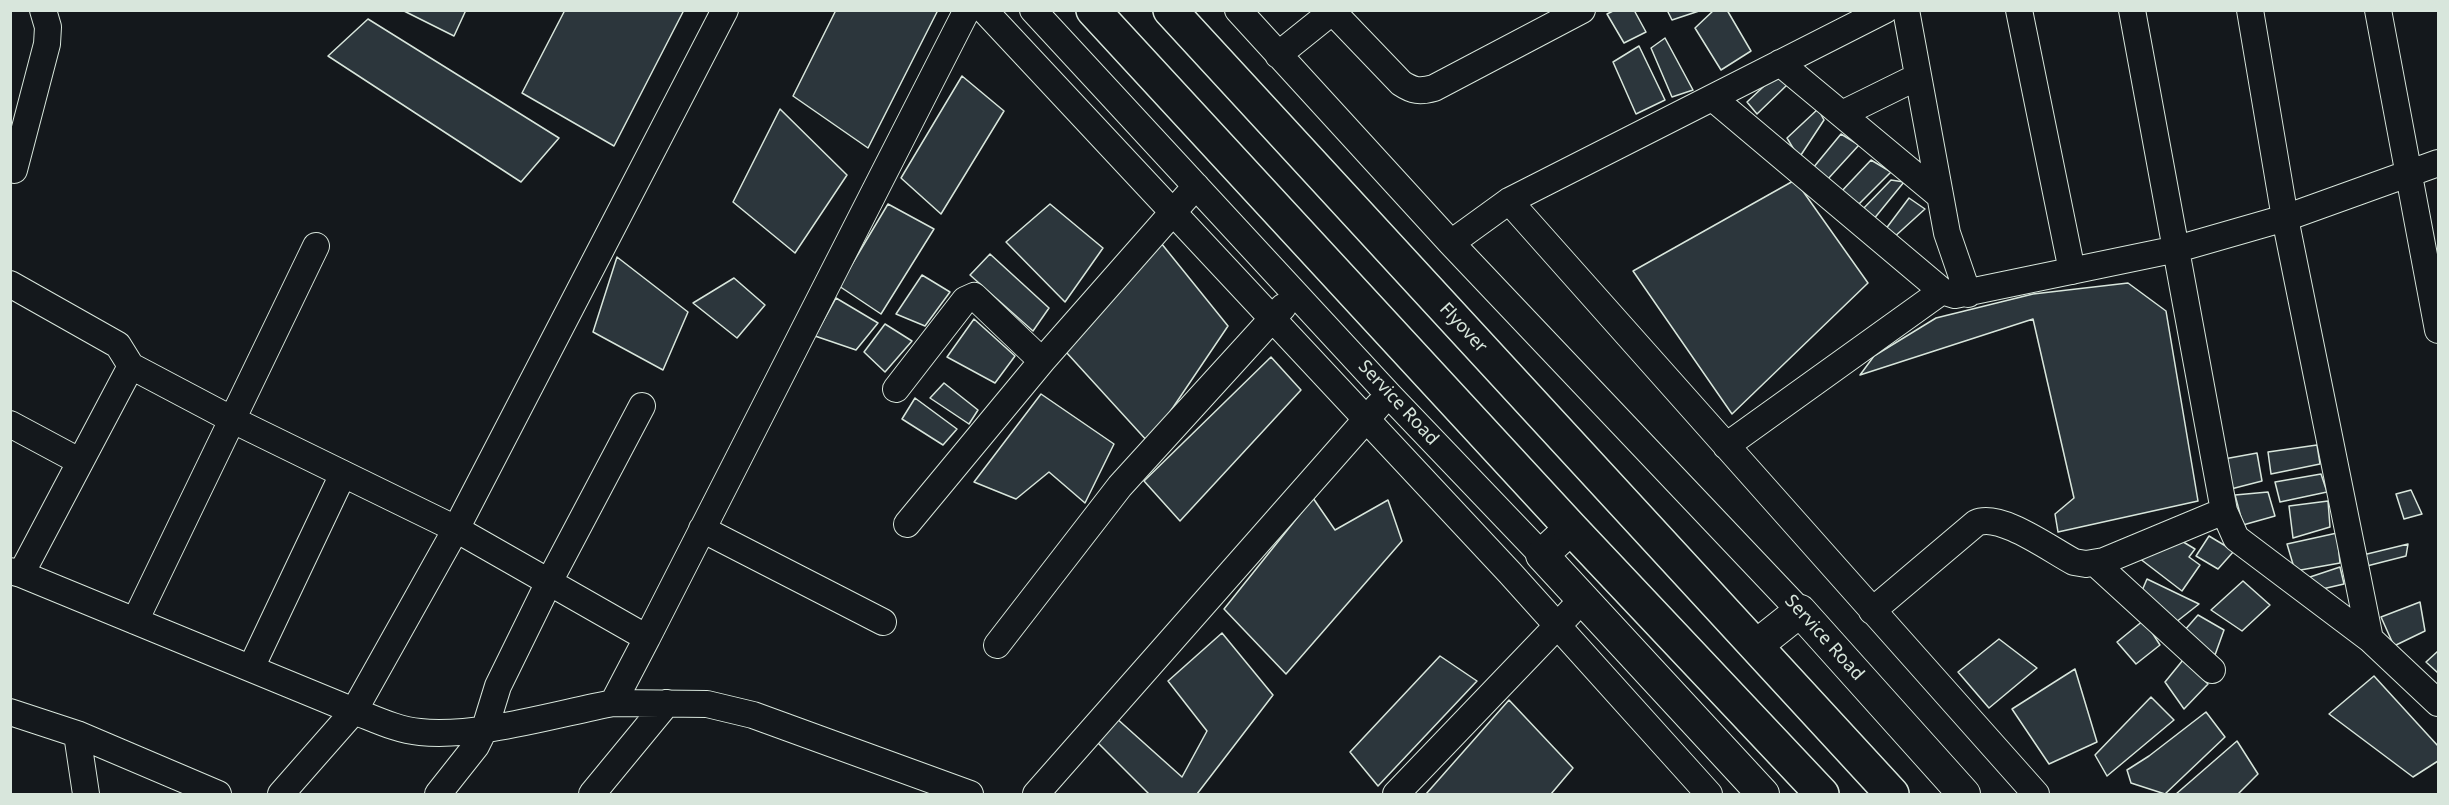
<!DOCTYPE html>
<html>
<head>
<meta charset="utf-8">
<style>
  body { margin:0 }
  #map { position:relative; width:2449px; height:805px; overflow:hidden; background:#14181c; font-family:"Noto Sans",sans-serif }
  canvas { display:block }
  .frame { position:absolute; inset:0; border:12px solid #d8e6dc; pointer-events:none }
</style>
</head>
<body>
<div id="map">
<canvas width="2449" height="805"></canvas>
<div class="frame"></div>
</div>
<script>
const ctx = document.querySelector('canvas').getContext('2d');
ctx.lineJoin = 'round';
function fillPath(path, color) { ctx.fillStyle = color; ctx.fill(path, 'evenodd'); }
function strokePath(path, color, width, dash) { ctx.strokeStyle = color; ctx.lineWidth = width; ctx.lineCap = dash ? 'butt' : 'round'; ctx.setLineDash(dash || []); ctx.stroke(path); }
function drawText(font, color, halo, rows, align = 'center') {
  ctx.font = font + ' "Noto Sans",sans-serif'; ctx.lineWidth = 4.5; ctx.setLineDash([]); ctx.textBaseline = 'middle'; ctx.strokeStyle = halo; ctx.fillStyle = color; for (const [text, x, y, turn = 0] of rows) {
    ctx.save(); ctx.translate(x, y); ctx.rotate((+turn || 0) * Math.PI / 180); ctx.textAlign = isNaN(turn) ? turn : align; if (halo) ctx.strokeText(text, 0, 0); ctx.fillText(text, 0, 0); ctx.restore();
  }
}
const building = new Path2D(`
  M 402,10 L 466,10 L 454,36 Z
  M 565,10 L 684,10 L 614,146 L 522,93 Z
  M 836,10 L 938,10 L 868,148 L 793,96 Z
  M 1615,10 L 1634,10 L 1646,32 L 1624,43 L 1607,14 Z
  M 1667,10 L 1698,10 L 1699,11 L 1672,20 Z
  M 1714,10 L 1727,10 L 1751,51 L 1721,70 L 1695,28 Z
  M 368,19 L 559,138 L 521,182 L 328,56 Z
  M 1665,38 L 1693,90 L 1672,97 L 1651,48 Z
  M 1639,46 L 1665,100 L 1636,114 L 1613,62 Z
  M 1777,74 L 1787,85 L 1757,114 L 1747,102 Z
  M 962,76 L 1004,111 L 941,214 L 901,178 Z
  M 780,109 L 847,175 L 795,253 L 733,202 Z
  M 1818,109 L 1824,120 L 1799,158 L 1787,138 Z
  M 1841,134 L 1859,145 L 1827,180 L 1813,168 Z
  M 1871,160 L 1891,172 L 1855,208 L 1839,194 Z
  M 1795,180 L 1868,283 L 1732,414 L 1633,271 Z
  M 1891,180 L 1904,182 L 1873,220 L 1860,212 Z
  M 1909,198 L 1925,209 L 1892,239 L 1885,230 Z
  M 888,204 L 934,229 L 881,314 L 839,286 Z
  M 1050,204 L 1103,248 L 1065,302 L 1006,242 Z
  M 1161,243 L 1228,326 L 1149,443 L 1066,352 Z
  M 990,254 L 1049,308 L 1033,331 L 970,275 Z
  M 617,257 L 688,312 L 663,370 L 593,332 Z
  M 922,275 L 950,292 L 925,326 L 896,314 Z
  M 734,278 L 765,305 L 737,338 L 693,303 Z
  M 2128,283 L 2166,311 L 2198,501 L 2058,532 L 2055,514 L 2074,498 L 2033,319 L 1860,375 L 1874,356 L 1936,318 L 2033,294 Z
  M 836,298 L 878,323 L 856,350 L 815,336 Z
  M 974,319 L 1015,356 L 995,383 L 947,357 Z
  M 885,324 L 912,341 L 885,372 L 864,352 Z
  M 1271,357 L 1301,390 L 1180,521 L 1144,481 Z
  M 944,383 L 978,410 L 969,424 L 930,398 Z
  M 1041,394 L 1114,444 L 1085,503 L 1049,472 L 1016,499 L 974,482 Z
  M 915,398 L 957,429 L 943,445 L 902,419 Z
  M 2317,445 L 2320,464 L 2271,474 L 2268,452 Z
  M 2257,453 L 2262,481 L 2231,489 L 2224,459 Z
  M 2321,474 L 2327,492 L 2280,502 L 2275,482 Z
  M 2411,490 L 2422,514 L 2404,519 L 2396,494 Z
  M 2268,492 L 2275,516 L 2243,525 L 2235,495 Z
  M 1313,498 L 1335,530 L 1388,500 L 1402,541 L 1286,674 L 1224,609 Z
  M 2328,501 L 2330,527 L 2293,538 L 2289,506 Z
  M 2337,533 L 2340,563 L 2295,571 L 2287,544 Z
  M 2209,536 L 2234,551 L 2218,569 L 2196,556 Z
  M 2180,540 L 2195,549 L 2189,557 L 2200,565 L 2182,591 L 2139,558 Z
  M 2408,544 L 2406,556 L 2363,567 L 2363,555 Z
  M 2340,567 L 2344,584 L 2318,590 L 2307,578 Z
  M 2147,579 L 2199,604 L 2171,626 L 2141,593 Z
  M 2243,581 L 2270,605 L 2242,631 L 2211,610 Z
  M 2420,602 L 2425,631 L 2394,646 L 2381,617 Z
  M 2198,615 L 2224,630 L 2215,655 L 2184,631 Z
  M 2144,620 L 2160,645 L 2136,664 L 2117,642 Z
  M 1222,633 L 1273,695 L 1197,794 L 1149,794 L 1095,740 L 1115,717 L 1182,777 L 1207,731 L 1168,681 Z
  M 1999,639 L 2037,668 L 1989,708 L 1958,672 Z
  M 2438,651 L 2438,673 L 2426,662 Z
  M 1440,656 L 1477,681 L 1378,786 L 1350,752 Z
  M 2183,660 L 2208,684 L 2184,709 L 2165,682 Z
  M 2075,669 L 2097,742 L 2049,764 L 2012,709 Z
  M 2374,676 L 2438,746 L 2438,761 L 2413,777 L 2329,714 Z
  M 2151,697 L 2174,720 L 2107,776 L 2095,755 Z
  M 1509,700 L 1573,768 L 1551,794 L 1426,794 Z
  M 2206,712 L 2225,737 L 2165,794 L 2131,783 L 2127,770 L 2149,756 Z
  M 2237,741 L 2258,774 L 2238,794 L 2176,794 Z`);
fillPath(building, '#2c363c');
strokePath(building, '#d8e6dc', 1.5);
const minor = new Path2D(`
  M 984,10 L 1510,573 L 1709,794
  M 1033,10 L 1389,395 L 1542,555
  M 1238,10 L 1451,243 L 1800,611
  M 1906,10 L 1947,233 L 1968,294
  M 2019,10 L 2072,271
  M 2132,10 L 2224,511 L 2236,538 L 2370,639
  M 2250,10 L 2285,218 L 2370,639 L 2438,703
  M 2378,10 L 2438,330
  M 1332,11 L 1401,83 C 1413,91 1420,92 1434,88 L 1582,10
  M 1278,55 L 1334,10
  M 1780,63 L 1940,196
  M 1714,99 L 1942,291 L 1955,295 L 2177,249 L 2285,218 L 2438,163
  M 1842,114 L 1917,77
  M 14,170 L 47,44 L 48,27 L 43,10
  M 1509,201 L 2036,794
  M 1451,243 L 1509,201 L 1885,10
  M 10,284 L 118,345 L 131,366
  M 896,389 L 965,300 L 974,296 L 1042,361
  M 10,424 L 79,461
  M 1726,446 L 1942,291
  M 907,524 L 1042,361 L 1196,186
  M 702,529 L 883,622
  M 2095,563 L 2212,670
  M 10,571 L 21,574 L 131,366 L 233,420 L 456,529 L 725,10
  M 21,574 L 354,711 C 375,719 397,730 420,732 C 477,738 556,714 613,703 L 647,638
  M 1872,611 L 1976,523 C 2000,512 2051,550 2074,562 L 2086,564 L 2104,561 L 2224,511
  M 135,621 L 316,246
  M 997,645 L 1120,486 L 1283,307
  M 251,668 L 343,474
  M 613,703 L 707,704 L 753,715 L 970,794
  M 10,712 L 77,734 L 218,794
  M 77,734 L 86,794
  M 281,794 L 354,711 L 456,529 L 647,638 L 967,10
  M 438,794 L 476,746 L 485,728 L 498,686 L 549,582 L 642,406
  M 592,794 L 667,703
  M 1036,794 L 1378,406
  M 1396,794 L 1583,599`);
const major = new Path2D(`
  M 1571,528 L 1542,555 L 1763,794
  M 1756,646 L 1800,611 L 1964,794`);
const highway = new Path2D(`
  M 1093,10 L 1571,528 L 1822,794
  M 1170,10 L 1892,794`);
strokePath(minor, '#d8e6dc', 28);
strokePath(major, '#d8e6dc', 34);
strokePath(highway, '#d8e6dc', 36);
strokePath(minor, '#14181c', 26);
strokePath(major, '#14181c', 32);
strokePath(highway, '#14181c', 33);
drawText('18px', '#d8e6dc', '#14181c', [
  ["Flyover",1463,328,47],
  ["Service Road",1398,403,47],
  ["Service Road",1824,638,48]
]);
</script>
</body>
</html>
